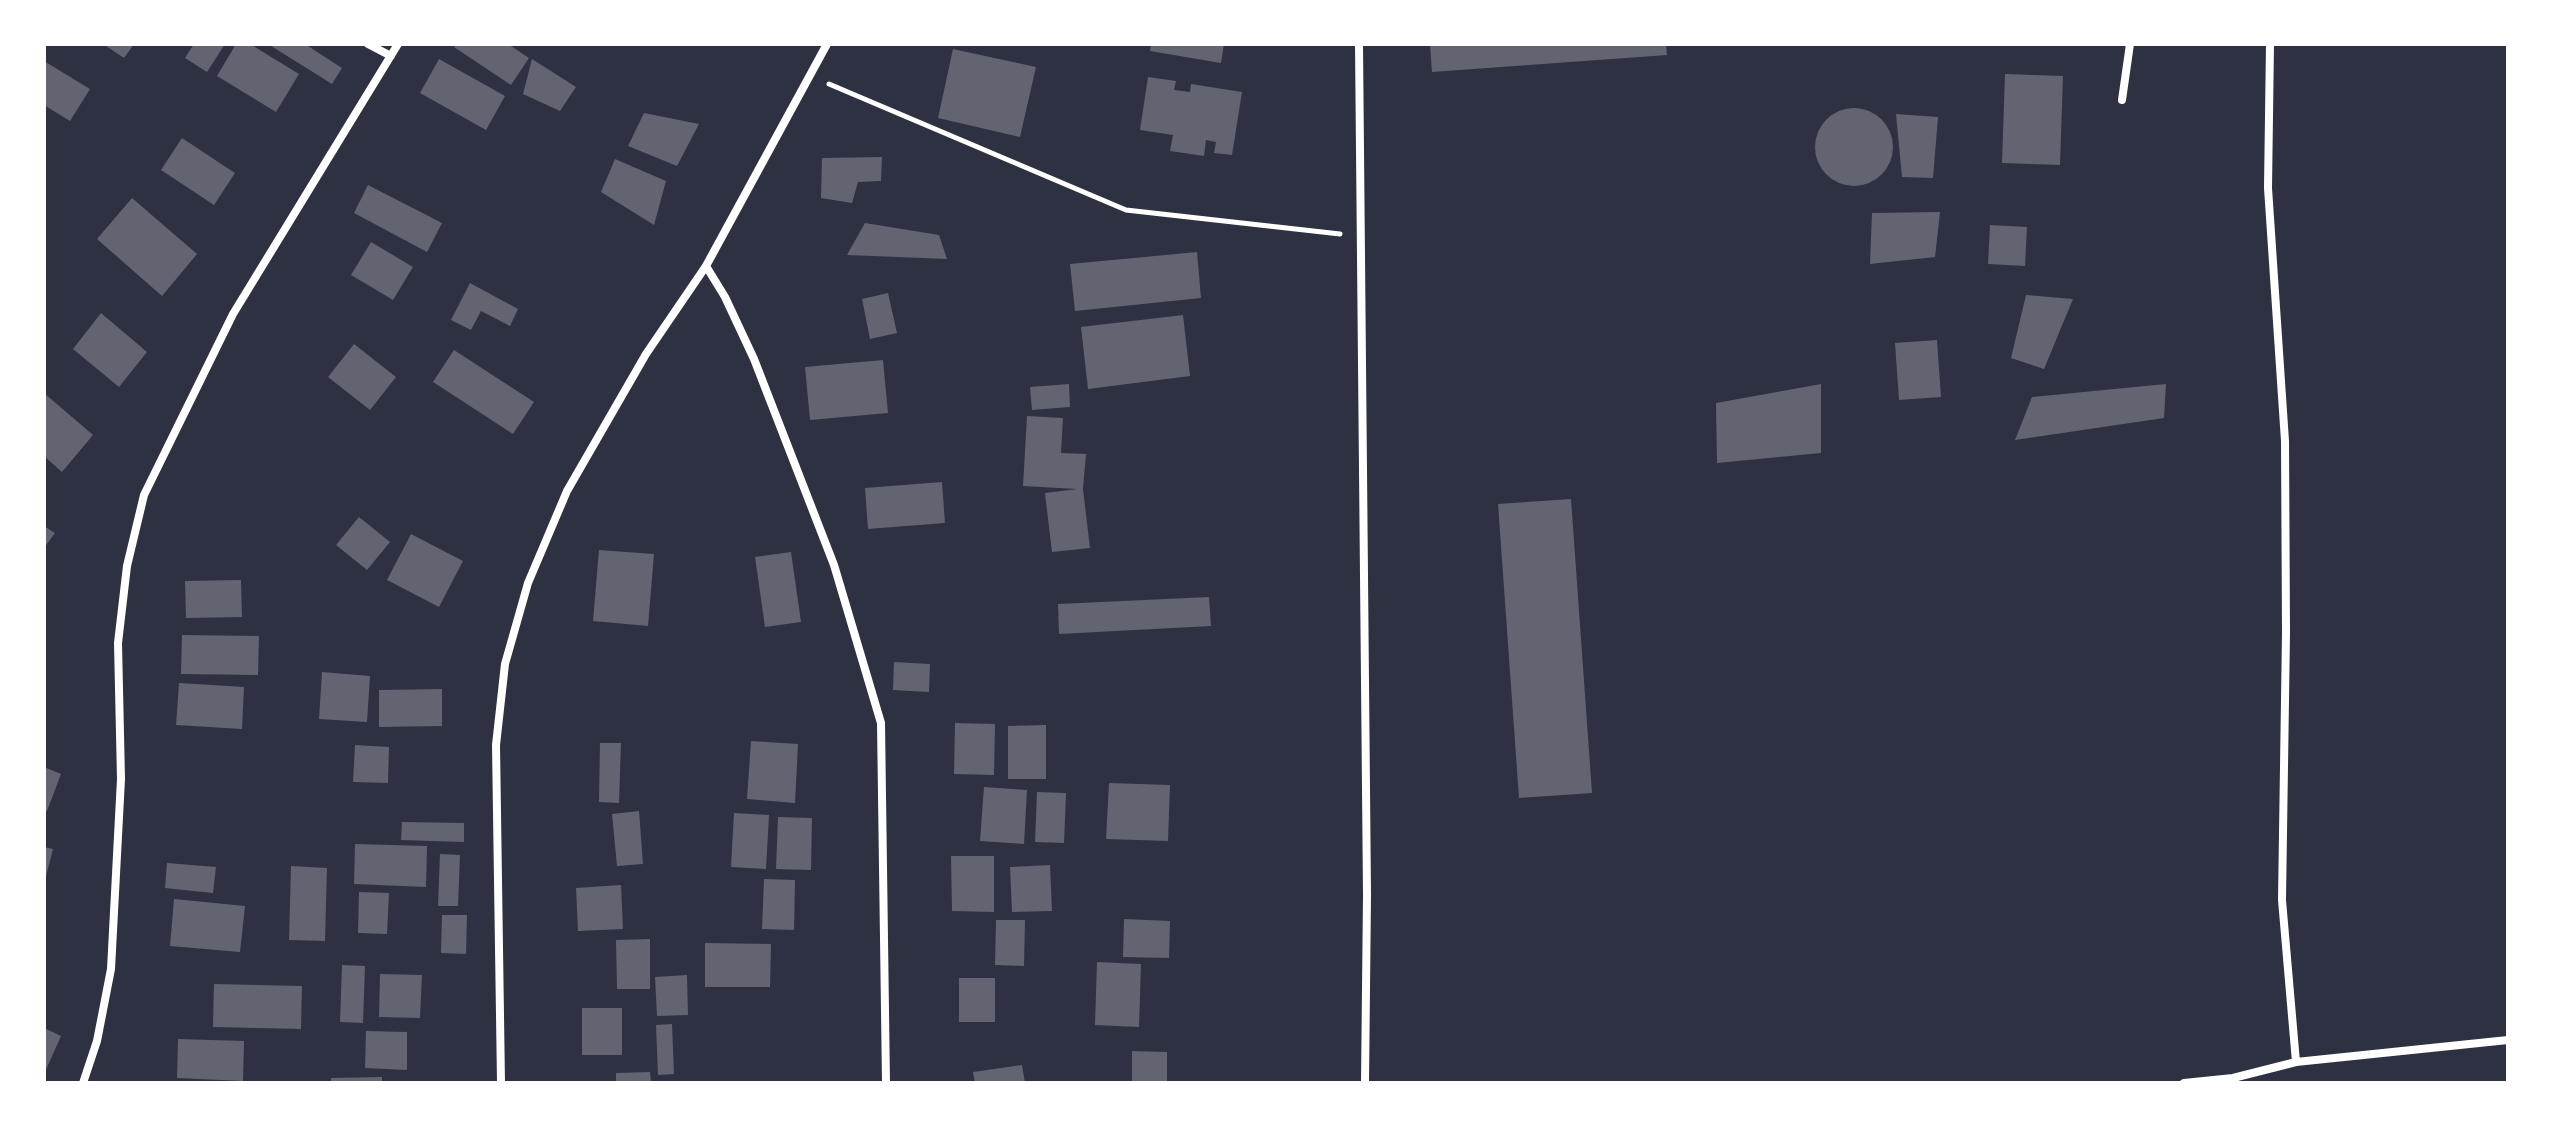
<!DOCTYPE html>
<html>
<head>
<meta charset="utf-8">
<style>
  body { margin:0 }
  #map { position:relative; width:2552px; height:1127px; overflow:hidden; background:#2d3142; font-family:Poppins,sans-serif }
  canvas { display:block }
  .frame { position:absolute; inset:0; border:46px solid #fff; pointer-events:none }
</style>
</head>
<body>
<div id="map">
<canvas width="2552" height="1127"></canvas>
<div class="frame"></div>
</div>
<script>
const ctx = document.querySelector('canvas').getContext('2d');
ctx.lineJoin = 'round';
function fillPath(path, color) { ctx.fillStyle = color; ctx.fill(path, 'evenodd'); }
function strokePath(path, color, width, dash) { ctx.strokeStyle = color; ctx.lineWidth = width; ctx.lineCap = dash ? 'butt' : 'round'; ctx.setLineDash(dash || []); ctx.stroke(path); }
fillPath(new Path2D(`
  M 103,44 L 134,44 L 124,58 Z
  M 194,44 L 225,44 L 207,72 L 185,58 Z
  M 236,44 L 250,44 L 299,74 L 276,112 L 217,76 Z
  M 268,44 L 305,44 L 342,68 L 332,84 Z
  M 456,44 L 508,44 L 529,58 L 511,85 L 454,47 Z
  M 1151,44 L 1224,44 L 1221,63 L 1150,51 Z
  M 1430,44 L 1666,44 L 1667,55 L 1432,72 Z
  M 953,49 L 1036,67 L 1020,137 L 938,118 Z
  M 439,59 L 505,96 L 486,130 L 420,93 Z
  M 532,59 L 576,87 L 560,111 L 523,94 Z
  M 44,61 L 90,89 L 70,121 L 44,105 Z
  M 2005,74 L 2063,76 L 2060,165 L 2002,163 Z
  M 1148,77 L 1176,81 L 1174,90 L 1190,92 L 1191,84 L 1242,92 L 1232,155 L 1214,153 L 1216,142 L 1206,140 L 1204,156 L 1170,151 L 1173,135 L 1140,130 Z
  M1815 147a39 39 0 1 1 78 0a39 39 0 1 1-78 0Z
  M 644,113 L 699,124 L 677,166 L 628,146 Z
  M 1896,114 L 1938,117 L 1933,178 L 1902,177 Z
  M 182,138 L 235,173 L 214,205 L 161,170 Z
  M 882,157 L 881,181 L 858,182 L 852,203 L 821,198 L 822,158 Z
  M 615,159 L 666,181 L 654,225 L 601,192 Z
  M 368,185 L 442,223 L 427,252 L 354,213 Z
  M 132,198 L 197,254 L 162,296 L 97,239 Z
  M 1940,212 L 1935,257 L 1870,264 L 1872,213 Z
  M 865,223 L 939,235 L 947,259 L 847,255 Z
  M 1990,225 L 2027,227 L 2025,266 L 1988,264 Z
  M 371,242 L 413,267 L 393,300 L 351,275 Z
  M 1197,252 L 1201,298 L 1075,311 L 1070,264 Z
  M 470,283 L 518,309 L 510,326 L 481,311 L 471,330 L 451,320 Z
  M 888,293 L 897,333 L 870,339 L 862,299 Z
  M 2026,295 L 2073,299 L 2044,369 L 2011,358 Z
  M 101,313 L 147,352 L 119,387 L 73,349 Z
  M 1183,315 L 1190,376 L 1088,389 L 1081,327 Z
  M 1937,340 L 1941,397 L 1899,400 L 1895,343 Z
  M 354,344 L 396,377 L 370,410 L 328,377 Z
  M 454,350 L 534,402 L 513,434 L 433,382 Z
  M 883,360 L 888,413 L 810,420 L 805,367 Z
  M 1069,384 L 1070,407 L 1032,410 L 1030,387 Z
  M 1821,384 L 1821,453 L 1717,463 L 1716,403 Z
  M 2166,384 L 2164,418 L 2015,440 L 2032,397 Z
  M 44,393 L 93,435 L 62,472 L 44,456 Z
  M 1027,416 L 1063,418 L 1061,453 L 1086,454 L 1083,489 L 1090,548 L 1052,552 L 1045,493 L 1077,489 L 1023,486 Z
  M 942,482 L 945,523 L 868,529 L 865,488 Z
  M 1571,499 L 1592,793 L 1519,798 L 1498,504 Z
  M 359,517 L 390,542 L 367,570 L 336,545 Z
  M 44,526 L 55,533 L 44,548 Z
  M 411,534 L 463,561 L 439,607 L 387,580 Z
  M 599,550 L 654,554 L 648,626 L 593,621 Z
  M 791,552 L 801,622 L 765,627 L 755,557 Z
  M 241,580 L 242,617 L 186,618 L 185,581 Z
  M 1209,597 L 1211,626 L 1059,634 L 1058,604 Z
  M 182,635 L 259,636 L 258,675 L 181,674 Z
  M 894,662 L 930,664 L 929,692 L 893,690 Z
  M 322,672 L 370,676 L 367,722 L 319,719 Z
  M 179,683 L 244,687 L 242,729 L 176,725 Z
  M 442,689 L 442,726 L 379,727 L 379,690 Z
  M 955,723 L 995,724 L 994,775 L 954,774 Z
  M 1046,725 L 1046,779 L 1008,779 L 1008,726 Z
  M 751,741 L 798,744 L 795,803 L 747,799 Z
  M 600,743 L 621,743 L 619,803 L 599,802 Z
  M 355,745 L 389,747 L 388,783 L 353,782 Z
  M 44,767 L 61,774 L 47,811 L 44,810 Z
  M 1109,783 L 1170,785 L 1168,841 L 1106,839 Z
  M 984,787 L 1027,790 L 1024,844 L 980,841 Z
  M 1037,792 L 1066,793 L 1064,843 L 1035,842 Z
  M 639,811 L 643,864 L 617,866 L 612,814 Z
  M 734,813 L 769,815 L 766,869 L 731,867 Z
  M 778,817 L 812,818 L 811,870 L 776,869 Z
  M 402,822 L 464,823 L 464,842 L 401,840 Z
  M 355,844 L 427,846 L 426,887 L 354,884 Z
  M 44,847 L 53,849 L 45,880 L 44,880 Z
  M 440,854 L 460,855 L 458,906 L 438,906 Z
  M 951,856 L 994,856 L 994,912 L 952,911 Z
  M 167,863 L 216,867 L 213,893 L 165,888 Z
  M 1050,865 L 1052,911 L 1012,912 L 1010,867 Z
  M 291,866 L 327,868 L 325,941 L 289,940 Z
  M 764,879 L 795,880 L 794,930 L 762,929 Z
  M 621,885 L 623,929 L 578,931 L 576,888 Z
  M 359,892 L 389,893 L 387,934 L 358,933 Z
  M 174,899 L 245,906 L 240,952 L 170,946 Z
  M 442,915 L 467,915 L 466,954 L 441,953 Z
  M 1124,919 L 1170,921 L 1169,958 L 1123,957 Z
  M 996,920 L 1025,920 L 1024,966 L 995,965 Z
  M 650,939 L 650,989 L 617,989 L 616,940 Z
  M 705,943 L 771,944 L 770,987 L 705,987 Z
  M 1097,962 L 1141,964 L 1139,1027 L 1095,1025 Z
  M 342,965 L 365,966 L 363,1023 L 340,1022 Z
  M 380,974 L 422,975 L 420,1018 L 379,1017 Z
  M 687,975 L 688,1015 L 657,1016 L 655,977 Z
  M 959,978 L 995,978 L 995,1022 L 959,1022 Z
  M 214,984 L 302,986 L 301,1029 L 213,1027 Z
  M 582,1008 L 622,1008 L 622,1055 L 582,1055 Z
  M 672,1024 L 674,1074 L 658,1075 L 656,1025 Z
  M 44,1028 L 61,1036 L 44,1074 Z
  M 366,1031 L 407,1032 L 407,1070 L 365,1068 Z
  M 178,1039 L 244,1041 L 243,1081 L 177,1078 Z
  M 1132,1051 L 1167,1052 L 1167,1083 L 1132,1083 Z
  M 1022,1065 L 1025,1083 L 975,1083 L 973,1072 Z
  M 650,1072 L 651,1083 L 616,1083 L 616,1073 Z
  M 382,1077 L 382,1083 L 331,1083 L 331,1078 Z`), '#626471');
strokePath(new Path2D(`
  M 829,84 L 1126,210 L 1340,234`), '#fff', 5);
strokePath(new Path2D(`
  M 368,44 L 391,56
  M 1359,44 L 1367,895 L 1365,1083
  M 2270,44 L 2268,188 L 2285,441 L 2286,633 L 2282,900 L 2296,1062
  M 2122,100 L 2130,44
  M 706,266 L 725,297 L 754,359 L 834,565 L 881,723 L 886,1083
  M 83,1083 L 97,1041 L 111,969 L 121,779 L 118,643 L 127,566 L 144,495 L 233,314 L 398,44
  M 501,1083 L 496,745 L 505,664 L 528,583 L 567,491 L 646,354 L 706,266 L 827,44
  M 2184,1083 L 2233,1078 L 2296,1062 L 2508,1040`), '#fff', 8);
</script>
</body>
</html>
